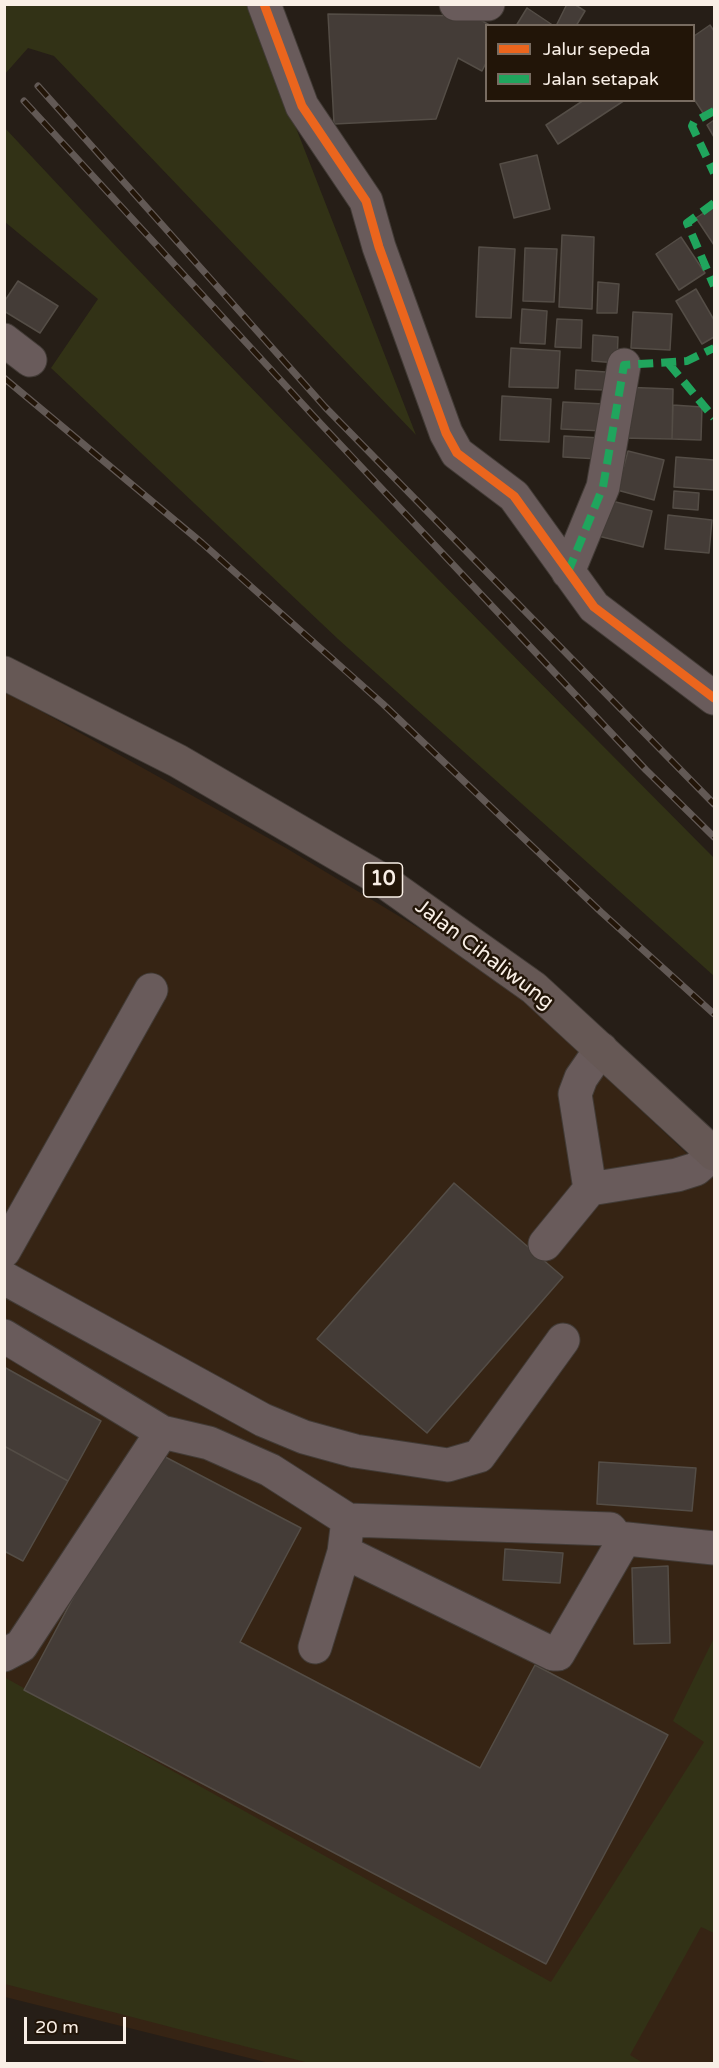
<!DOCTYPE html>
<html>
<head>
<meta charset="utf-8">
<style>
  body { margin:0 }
  #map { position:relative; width:719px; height:2068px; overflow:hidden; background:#261e17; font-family:"Varela Round",sans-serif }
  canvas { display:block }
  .frame { position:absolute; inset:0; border:6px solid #f9efe6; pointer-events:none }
  .legend { position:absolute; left:485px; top:24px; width:210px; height:78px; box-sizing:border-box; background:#221508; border:2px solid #786c61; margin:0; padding:8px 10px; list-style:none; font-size:18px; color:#f9efe6 }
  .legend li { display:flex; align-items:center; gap:12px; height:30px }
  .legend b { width:30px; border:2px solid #786c61 }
  .scale { position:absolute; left:24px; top:2017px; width:102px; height:27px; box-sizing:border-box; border:3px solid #f9efe6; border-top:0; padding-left:8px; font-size:18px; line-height:21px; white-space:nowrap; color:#f9efe6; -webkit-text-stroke:4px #221508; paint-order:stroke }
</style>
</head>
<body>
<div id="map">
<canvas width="719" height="2068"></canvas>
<div class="frame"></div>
<ul class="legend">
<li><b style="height:8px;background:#eb651d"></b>Jalur sepeda</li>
<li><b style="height:8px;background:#20a55d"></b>Jalan setapak</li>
</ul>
<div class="scale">20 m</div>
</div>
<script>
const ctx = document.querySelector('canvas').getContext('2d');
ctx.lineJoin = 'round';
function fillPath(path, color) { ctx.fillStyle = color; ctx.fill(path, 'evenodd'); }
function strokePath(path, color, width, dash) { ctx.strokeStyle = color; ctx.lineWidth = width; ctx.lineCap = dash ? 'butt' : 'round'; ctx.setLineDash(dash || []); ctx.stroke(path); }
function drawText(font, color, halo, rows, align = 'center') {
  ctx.font = font + ' "Varela Round",sans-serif'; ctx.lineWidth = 5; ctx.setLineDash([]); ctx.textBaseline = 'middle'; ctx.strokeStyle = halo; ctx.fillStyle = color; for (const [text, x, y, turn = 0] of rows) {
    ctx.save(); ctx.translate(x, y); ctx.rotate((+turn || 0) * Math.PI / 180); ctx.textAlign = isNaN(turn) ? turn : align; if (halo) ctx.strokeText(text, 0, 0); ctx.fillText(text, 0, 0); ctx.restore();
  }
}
fillPath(new Path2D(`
  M 5,691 L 286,848 L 500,977 L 714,1179 L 714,2063 L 269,2063 L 5,1997 Z`), '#362414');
fillPath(new Path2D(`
  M 5,5 L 248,5 L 416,435 L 54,56 L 28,48 L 5,74 Z
  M 4,127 C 235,376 475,617 714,858 L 714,976 L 338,639 L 51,368 L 98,299 L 5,222 Z
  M 714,1638 L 714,1933 L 701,1927 L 630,2055 L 643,2063 L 309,2063 L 5,1984 L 4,1677 L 551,1982 L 704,1742 L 673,1721 Z`), '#323216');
const building = new Path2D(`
  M 567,4 L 574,4 L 585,11 L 576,26 L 556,26 Z
  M 527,8 L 554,26 L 516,26 Z
  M 328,14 L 474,16 L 491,26 L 486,26 L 486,63 L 482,71 L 458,58 L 436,119 L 334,124 Z
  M 710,25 L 714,31 L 714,110 L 705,116 L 694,99 L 694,36 Z
  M 584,100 L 625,100 L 558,144 L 546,125 Z
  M 714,120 L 714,137 L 707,125 Z
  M 537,155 L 550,209 L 514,218 L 500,164 Z
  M 714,206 L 714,245 L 696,218 Z
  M 562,235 L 594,237 L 592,309 L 559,307 Z
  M 681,237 L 705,273 L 679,290 L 656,254 Z
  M 479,247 L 515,249 L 511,318 L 476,317 Z
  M 525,248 L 557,249 L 554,302 L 523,301 Z
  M 18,281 L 58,306 L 40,333 L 4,311 L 4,302 Z
  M 598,282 L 619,284 L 617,313 L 597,313 Z
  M 696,289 L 714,320 L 714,337 L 702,344 L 676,301 Z
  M 522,309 L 547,311 L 545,344 L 520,343 Z
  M 633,312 L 672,314 L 670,350 L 631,348 Z
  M 557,319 L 582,320 L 581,348 L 555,347 Z
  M 593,335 L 618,337 L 617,363 L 592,361 Z
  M 511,348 L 560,351 L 558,388 L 509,387 Z
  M 576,370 L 606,372 L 606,390 L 575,389 Z
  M 622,387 L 673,389 L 672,439 L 620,438 Z
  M 502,396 L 551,399 L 549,442 L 500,440 Z
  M 563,402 L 605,404 L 604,431 L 561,429 Z
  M 673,405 L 702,407 L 701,440 L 672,439 Z
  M 564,436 L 601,438 L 599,459 L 563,457 Z
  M 628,451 L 664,460 L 654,500 L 617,490 Z
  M 676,457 L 714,460 L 714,490 L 674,487 Z
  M 674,491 L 699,493 L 698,510 L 673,508 Z
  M 604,499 L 652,511 L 643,547 L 594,535 Z
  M 668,515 L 712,520 L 709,553 L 665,549 Z
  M 454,1183 L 563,1277 L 427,1433 L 317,1339 Z
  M 4,1367 L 101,1421 L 68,1481 L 4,1446 Z
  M 4,1446 L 68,1481 L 23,1561 L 4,1551 Z
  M 152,1450 L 301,1528 L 240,1642 L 480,1768 L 535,1665 L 668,1735 L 546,1964 L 24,1690 Z
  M 599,1462 L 696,1468 L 692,1511 L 597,1504 Z
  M 505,1549 L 563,1553 L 560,1583 L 503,1580 Z
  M 668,1566 L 670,1643 L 634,1644 L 632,1568 Z`);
fillPath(building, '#443c37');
strokePath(building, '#544d46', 1.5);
const minor = new Path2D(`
  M 264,4 L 302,106 L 366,201 L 379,247 L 446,433 L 457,453 L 514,496 L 594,607 L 714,698
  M 456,4 L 488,4
  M 4,340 L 30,360
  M 568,572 L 603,487 L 624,365
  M 590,1189 L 575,1094 L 581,1078 L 601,1049
  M 545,1244 L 590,1189 L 677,1175 L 696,1169 L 714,1153
  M 4,1251 L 151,990
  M 4,1278 L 263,1420 L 304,1437 L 355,1451 L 448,1465 L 479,1456 L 563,1340
  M 4,1336 L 162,1432
  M 617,1538 L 714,1548
  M 344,1552 L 553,1654 L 558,1654 L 620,1547 L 617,1538 L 610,1529 L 348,1520
  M 4,1655 L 21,1646 L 162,1432 L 209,1443 L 270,1470 L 348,1520 L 344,1552 L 315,1647`);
const highway = new Path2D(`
  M 4,673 L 178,761 L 382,880 L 534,988 L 714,1154`);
strokePath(minor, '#423b36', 35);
strokePath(highway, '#423b36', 35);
strokePath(minor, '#695b5b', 33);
strokePath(highway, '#665855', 33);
const rail = new Path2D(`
  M 38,86 L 325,407 L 714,804
  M 24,101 L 320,423 L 646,770 L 714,837
  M 4,378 L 202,543 L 383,704 L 601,912 L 714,1014`);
strokePath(rail, '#625955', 7);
strokePath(rail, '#221508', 4.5, [14]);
strokePath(new Path2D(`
  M 714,111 L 694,122 L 692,126 L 714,173
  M 714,203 L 687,223 L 714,286
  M 669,364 L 714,418
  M 568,572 L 603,487 L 624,365 L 687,361 L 714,348`), '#20a55d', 8, [15, 8]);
strokePath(new Path2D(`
  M 264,4 L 302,106 L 366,201 L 379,247 L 446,433 L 457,453 L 514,496 L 594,607 L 714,698`), '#eb651d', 9);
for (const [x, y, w] of [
  [383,880,39]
]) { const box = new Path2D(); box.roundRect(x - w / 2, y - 17, w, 34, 4.5); ctx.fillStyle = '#221508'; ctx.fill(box); strokePath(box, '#f9efe6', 1.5); }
drawText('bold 20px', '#f9efe6', null, [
  ["10",383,880]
]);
drawText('21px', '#f9efe6', '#221508', [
  ["Jalan Cihaliwung",484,955,37]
]);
</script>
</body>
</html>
